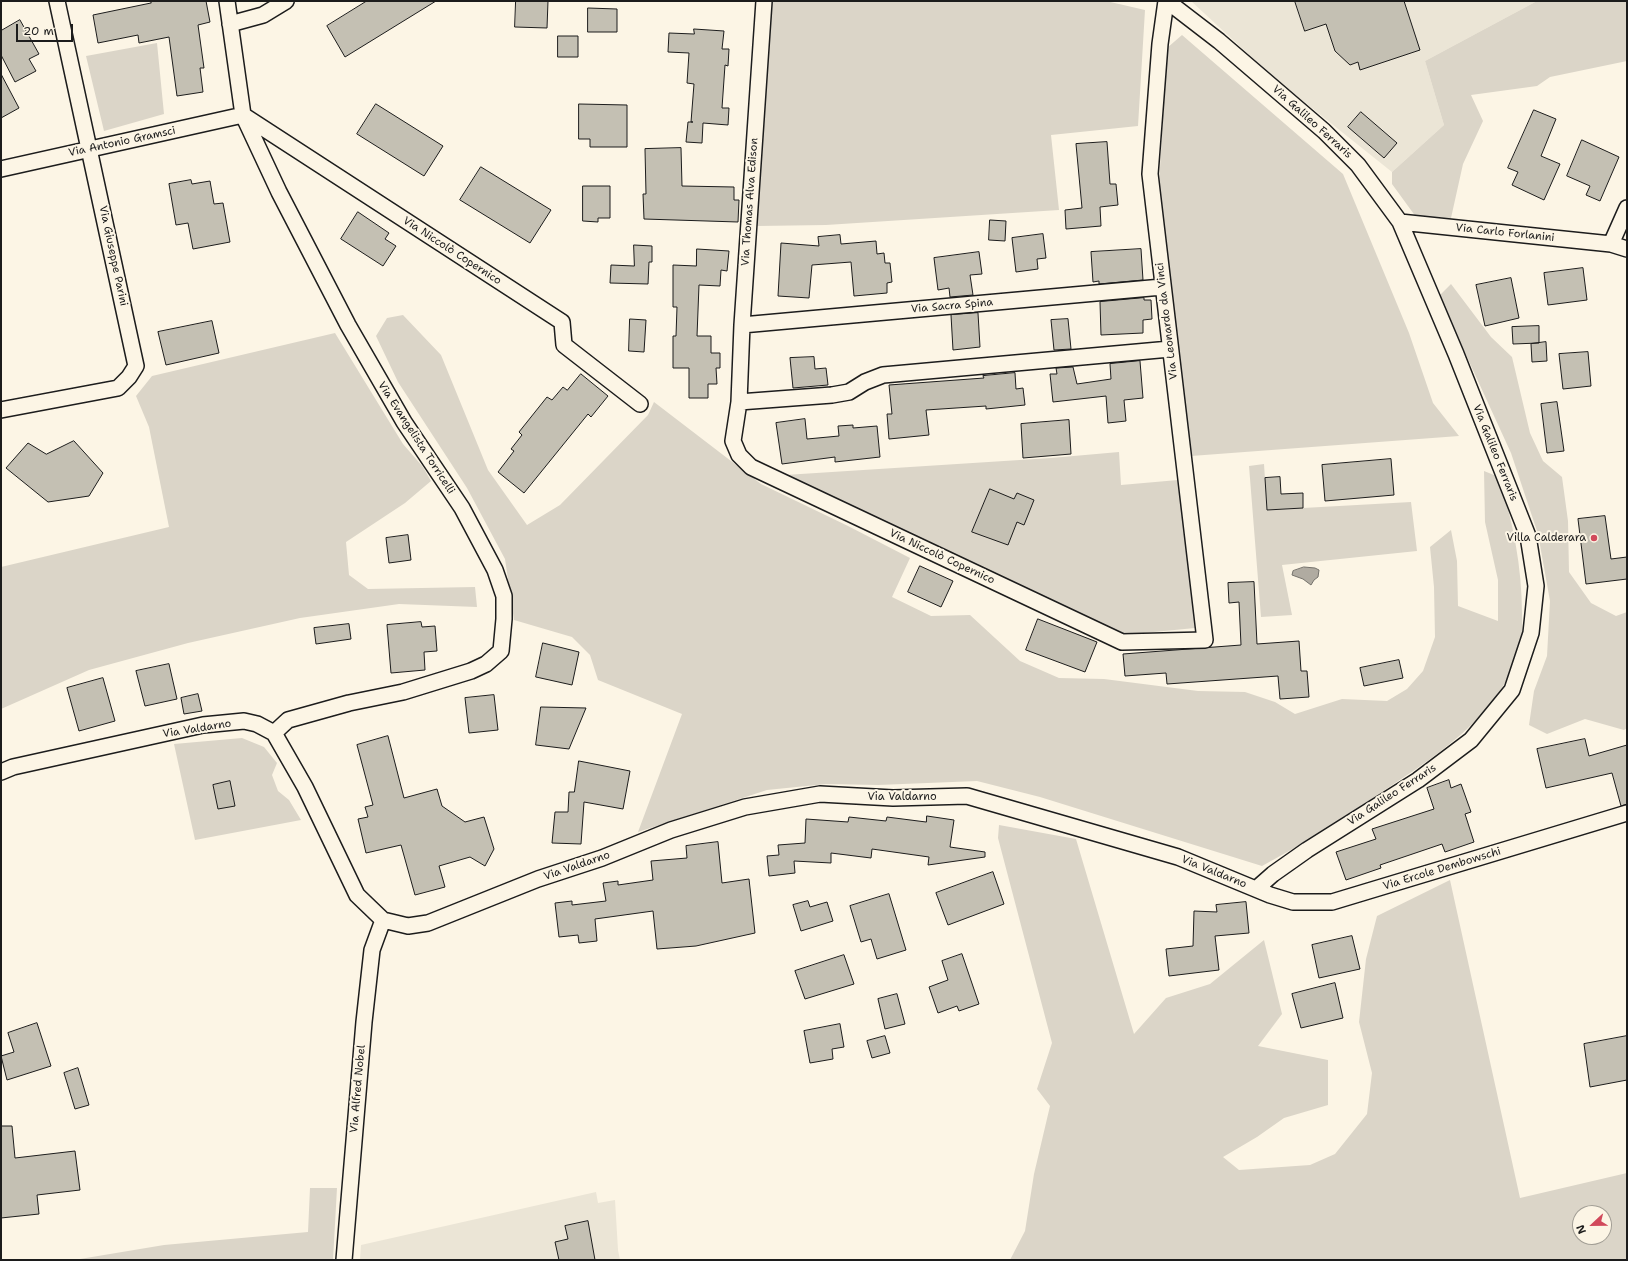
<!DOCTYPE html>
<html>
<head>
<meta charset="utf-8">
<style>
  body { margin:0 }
  #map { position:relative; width:1628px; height:1261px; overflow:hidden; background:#fcf5e5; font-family:"Shantell Sans",sans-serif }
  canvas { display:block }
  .frame { position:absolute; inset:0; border:2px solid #1c1c1c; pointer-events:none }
  .north { position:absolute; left:1572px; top:1205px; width:40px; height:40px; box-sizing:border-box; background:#fcf5e5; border:1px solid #a29e95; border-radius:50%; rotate:248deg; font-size:11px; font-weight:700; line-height:16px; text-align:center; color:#1c1c1c }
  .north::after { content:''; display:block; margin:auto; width:14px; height:18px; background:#d1495b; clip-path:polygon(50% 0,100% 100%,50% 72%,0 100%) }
  .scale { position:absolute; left:16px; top:24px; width:57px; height:18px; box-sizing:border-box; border:2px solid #1c1c1c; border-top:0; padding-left:5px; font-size:12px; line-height:14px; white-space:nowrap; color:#1c1c1c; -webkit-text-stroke:3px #fcf5e5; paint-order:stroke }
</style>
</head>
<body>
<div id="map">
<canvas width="1628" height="1261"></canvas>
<div class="frame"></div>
<div class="north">N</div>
<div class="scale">20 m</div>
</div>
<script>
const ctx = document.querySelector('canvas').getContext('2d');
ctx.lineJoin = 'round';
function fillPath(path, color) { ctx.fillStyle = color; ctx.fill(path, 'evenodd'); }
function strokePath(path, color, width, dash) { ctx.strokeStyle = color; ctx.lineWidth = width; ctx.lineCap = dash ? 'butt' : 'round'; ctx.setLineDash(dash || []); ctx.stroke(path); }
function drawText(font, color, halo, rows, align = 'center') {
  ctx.font = font + ' "Shantell Sans",sans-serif'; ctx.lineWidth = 4; ctx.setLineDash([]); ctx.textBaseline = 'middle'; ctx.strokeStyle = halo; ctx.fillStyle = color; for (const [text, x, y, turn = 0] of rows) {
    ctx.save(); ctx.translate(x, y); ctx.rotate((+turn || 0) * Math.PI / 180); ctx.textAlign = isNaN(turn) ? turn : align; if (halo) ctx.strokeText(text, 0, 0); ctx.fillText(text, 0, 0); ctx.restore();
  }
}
fillPath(new Path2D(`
  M 1191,1 L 1537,1 L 1425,61 L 1444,125 L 1392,172 L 1273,77 Z
  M 596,1192 L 598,1203 L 615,1200 L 618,1250 L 620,1260 L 360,1260 L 361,1245 Z`), '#ebe5d6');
fillPath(new Path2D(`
  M 770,1 L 1106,1 L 1145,10 L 1138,126 L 1051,135 L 1059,210 L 826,225 L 757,226 Z
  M 1537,1 L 1627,1 L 1627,61 L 1550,77 L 1537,86 L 1471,95 L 1483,121 L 1463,164 L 1451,218 L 1416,217 L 1392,184 L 1392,172 L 1444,125 L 1425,61 Z
  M 1182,35 L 1343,174 L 1409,333 L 1433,403 L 1459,436 L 1191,456 L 1158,202 L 1167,48 Z
  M 157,43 L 164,114 L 104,131 L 86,56 Z
  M 1451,284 L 1491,337 L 1512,357 L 1530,433 L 1543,461 L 1562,477 L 1568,521 L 1569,572 L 1591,603 L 1616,616 L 1627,612 L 1627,728 L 1624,730 L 1585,719 L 1547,734 L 1529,725 L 1534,691 L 1547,656 L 1550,601 L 1538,534 L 1511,453 L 1439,296 Z
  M 403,315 L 441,355 L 488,470 L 527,525 L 560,505 L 648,415 L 654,402 L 761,484 L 848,526 L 910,558 L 892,597 L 931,616 L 970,615 L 1020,661 L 1059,678 L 1104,679 L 1198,691 L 1245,692 L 1275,702 L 1295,714 L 1342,699 L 1387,701 L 1407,689 L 1423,671 L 1435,637 L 1434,587 L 1430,547 L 1451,530 L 1457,561 L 1458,606 L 1498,621 L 1498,580 L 1485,522 L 1484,471 L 1499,477 C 1513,522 1522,567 1522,614 C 1522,623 1523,633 1521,641 C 1506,715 1431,759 1373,798 C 1337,822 1301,845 1262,866 L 1040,797 L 977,781 L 878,785 L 826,784 L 767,790 L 638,832 L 682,714 L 598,680 L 590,655 L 572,637 L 514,620 L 505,559 L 467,488 L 398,382 L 376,336 L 387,318 Z
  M 335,333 L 403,444 L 423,467 L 431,481 L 405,503 L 346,542 L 349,575 L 368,589 L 475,587 L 477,607 L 399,604 L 300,618 L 188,643 L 89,670 L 1,709 L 1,567 L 169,527 L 149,427 L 136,396 L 152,376 Z
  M 1119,452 L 1121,485 L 1178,480 L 1195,628 L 1123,635 L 785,475 L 1051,458 Z
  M 1264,464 L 1267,510 L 1411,502 L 1417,551 L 1282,565 L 1292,615 L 1261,617 L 1249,466 Z
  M 242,738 L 264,747 L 277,763 L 272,775 L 278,791 L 289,800 L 301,820 L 195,840 L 174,744 Z
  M 999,825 L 1076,839 L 1134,1034 L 1166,998 L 1210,984 L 1264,940 L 1282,1014 L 1258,1046 L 1328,1060 L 1328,1105 L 1284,1118 L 1257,1137 L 1223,1157 L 1239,1170 L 1310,1165 L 1335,1154 L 1367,1114 L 1372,1073 L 1359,1022 L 1366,959 L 1377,916 L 1450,880 L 1520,1198 L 1627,1173 L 1627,1260 L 1010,1260 L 1025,1231 L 1034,1174 L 1050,1106 L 1037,1089 L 1052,1043 L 998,838 ZM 1580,1213 L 1604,1213 L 1604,1237 L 1580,1237 Z
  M 310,1188 L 337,1188 L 333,1260 L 74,1260 L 164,1245 L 308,1232 Z`), '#dbd5c8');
const water = new Path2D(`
  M 1304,567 L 1315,568 L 1319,570 L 1318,577 L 1314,580 L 1311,585 L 1303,579 L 1292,575 L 1293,571 Z`);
fillPath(water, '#b0aba1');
strokePath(water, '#75726c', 1);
const building = new Path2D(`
  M 150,1 L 206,1 L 210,22 L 198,25 L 204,68 L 200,68 L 203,92 L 177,96 L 169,37 L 139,43 L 138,35 L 98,43 L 93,15 L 151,3 Z
  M 367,1 L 436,1 L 345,57 L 327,26 Z
  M 516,1 L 548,1 L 547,28 L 515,27 Z
  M 1295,1 L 1404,1 L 1420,50 L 1360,70 L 1358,62 L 1350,65 L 1335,51 L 1326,24 L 1305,31 Z
  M 588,8 L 617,9 L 617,32 L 588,32 Z
  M 20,20 L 39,54 L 29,59 L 36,71 L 15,82 L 1,55 L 1,31 Z
  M 694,29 L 724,31 L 722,49 L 729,49 L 728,66 L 725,65 L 722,108 L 729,108 L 728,125 L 703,123 L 702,143 L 686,142 L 688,122 L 693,122 L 691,122 L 694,84 L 687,83 L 689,53 L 668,52 L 669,33 L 694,34 Z
  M 558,36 L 578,36 L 578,57 L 558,57 Z
  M 1,74 L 19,108 L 1,118 Z
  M 376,104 L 443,146 L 424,176 L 357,134 Z
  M 579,104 L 627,105 L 627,147 L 590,147 L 590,139 L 579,139 Z
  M 1534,110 L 1556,119 L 1541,156 L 1560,164 L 1544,200 L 1512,185 L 1518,172 L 1508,168 Z
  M 1361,112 L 1397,143 L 1384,158 L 1348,127 Z
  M 1582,140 L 1619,157 L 1600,201 L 1586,195 L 1590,186 L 1567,176 Z
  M 1107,142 L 1110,184 L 1116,184 L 1118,205 L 1100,207 L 1101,226 L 1066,229 L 1065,210 L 1082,208 L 1076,144 Z
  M 681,148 L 682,186 L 734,187 L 734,200 L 739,200 L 738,222 L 644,219 L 643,194 L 646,194 L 645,149 Z
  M 481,167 L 551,210 L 530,243 L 460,200 Z
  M 191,180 L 192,184 L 210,181 L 214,204 L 223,203 L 230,242 L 193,249 L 188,223 L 176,225 L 169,184 Z
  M 583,186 L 610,186 L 610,218 L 598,218 L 598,222 L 583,221 Z
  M 358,212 L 389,233 L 385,239 L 396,246 L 383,266 L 341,239 Z
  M 990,220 L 1006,221 L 1005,241 L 989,240 Z
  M 1043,234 L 1046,258 L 1037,259 L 1038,269 L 1016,272 L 1012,238 Z
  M 840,235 L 841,244 L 876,241 L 877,254 L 884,253 L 885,263 L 890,263 L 892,282 L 887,283 L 887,293 L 854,296 L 851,262 L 812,265 L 809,298 L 778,296 L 781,243 L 819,246 L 818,237 Z
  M 634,245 L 652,246 L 652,262 L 649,262 L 648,284 L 610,283 L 611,265 L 634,266 Z
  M 697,249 L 729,251 L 727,271 L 721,270 L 720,286 L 699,285 L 697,336 L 711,336 L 711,353 L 720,353 L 720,368 L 716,368 L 717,384 L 708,384 L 708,398 L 689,398 L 689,368 L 673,368 L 673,336 L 676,336 L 677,307 L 673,307 L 673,265 L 696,266 Z
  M 1141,249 L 1143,280 L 1099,284 L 1099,281 L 1093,282 L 1091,252 Z
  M 979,252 L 982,274 L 970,275 L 973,295 L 950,297 L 949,288 L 938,290 L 934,258 Z
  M 1583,268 L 1587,300 L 1548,305 L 1544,273 Z
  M 1511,278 L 1519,318 L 1485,326 L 1476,285 Z
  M 1144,298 L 1144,300 L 1151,300 L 1152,319 L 1143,320 L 1143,333 L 1101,335 L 1100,302 Z
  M 978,313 L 980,347 L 953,350 L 951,315 Z
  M 630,319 L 646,320 L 644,352 L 629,351 Z
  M 1068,319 L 1071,349 L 1054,350 L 1051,320 Z
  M 212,321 L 219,353 L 166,365 L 158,332 Z
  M 1539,326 L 1539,343 L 1513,344 L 1512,327 Z
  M 1546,342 L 1547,361 L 1532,362 L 1531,344 Z
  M 1588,352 L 1591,386 L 1563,389 L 1559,354 Z
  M 814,357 L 815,369 L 826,368 L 828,385 L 793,388 L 790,358 Z
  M 1140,361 L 1143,398 L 1124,400 L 1126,421 L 1108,423 L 1106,396 L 1053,402 L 1050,374 L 1057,374 L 1056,368 L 1073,367 L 1077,384 L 1111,379 L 1110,364 Z
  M 1015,373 L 1016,389 L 1023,388 L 1025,405 L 986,409 L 986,406 L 926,410 L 929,435 L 889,439 L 887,414 L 892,414 L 889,385 L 984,378 L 983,376 Z
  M 581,374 L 608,396 L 591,417 L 588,414 L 524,493 L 498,472 L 514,451 L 511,449 L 522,435 L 519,432 L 547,397 L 552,400 L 563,387 L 567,390 Z
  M 1557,402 L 1564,451 L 1547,453 L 1541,404 Z
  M 805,419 L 807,439 L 839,436 L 838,426 L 853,425 L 853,428 L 877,426 L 880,457 L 835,462 L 835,457 L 782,464 L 776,423 Z
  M 1069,420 L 1071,454 L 1023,458 L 1021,424 Z
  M 74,441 L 103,473 L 89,496 L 48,502 L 6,468 L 28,443 L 46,454 Z
  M 1391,459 L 1394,495 L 1325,501 L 1322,465 Z
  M 1280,477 L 1281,494 L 1303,493 L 1303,508 L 1267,510 L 1265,478 Z
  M 990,489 L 1014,499 L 1017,493 L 1034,500 L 1024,525 L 1017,522 L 1008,545 L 972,532 Z
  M 1605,516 L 1611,559 L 1627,557 L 1627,579 L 1586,584 L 1578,519 Z
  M 408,535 L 411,560 L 389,563 L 386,538 Z
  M 920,566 L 953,581 L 941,607 L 908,592 Z
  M 1254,582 L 1257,644 L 1299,641 L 1301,671 L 1307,671 L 1309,697 L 1280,699 L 1278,676 L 1167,684 L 1166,673 L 1125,676 L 1123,654 L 1241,645 L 1239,602 L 1229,603 L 1228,583 Z
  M 1038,619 L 1097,642 L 1085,672 L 1026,650 Z
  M 421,622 L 422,627 L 435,626 L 437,651 L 424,652 L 425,670 L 391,673 L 387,625 Z
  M 349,624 L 351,639 L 316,644 L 314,628 Z
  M 543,643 L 579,652 L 572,685 L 536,677 Z
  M 1399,660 L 1403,678 L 1364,686 L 1360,668 Z
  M 169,664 L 177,699 L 145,706 L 136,671 Z
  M 103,678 L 115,721 L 79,731 L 67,688 Z
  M 198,694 L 202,711 L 184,714 L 181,698 Z
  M 494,695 L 498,730 L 469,733 L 465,698 Z
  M 541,707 L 586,708 L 569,749 L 536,745 Z
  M 388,736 L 404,798 L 437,789 L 442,806 L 465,822 L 484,817 L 494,849 L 485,866 L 470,857 L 439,866 L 445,887 L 415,895 L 401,845 L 366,853 L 358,819 L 368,817 L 365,807 L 373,805 L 357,745 Z
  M 1585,739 L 1589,756 L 1627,745 L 1627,804 L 1621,806 L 1612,773 L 1546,788 L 1537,749 Z
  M 579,761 L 630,771 L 623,809 L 584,802 L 581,844 L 552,843 L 555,812 L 568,812 L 569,792 L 574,792 Z
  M 1449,780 L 1451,788 L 1461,784 L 1471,812 L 1465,814 L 1474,842 L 1445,852 L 1442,844 L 1380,865 L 1381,868 L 1346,880 L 1336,852 L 1376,839 L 1372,829 L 1434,809 L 1427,788 Z
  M 230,781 L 235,806 L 218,809 L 213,785 Z
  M 927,816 L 954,820 L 950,847 L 985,852 L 985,857 L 928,865 L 929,857 L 872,849 L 871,858 L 831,853 L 831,863 L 794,861 L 795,873 L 769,876 L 767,856 L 779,855 L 778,845 L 805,843 L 806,819 L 848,822 L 849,817 L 886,821 L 887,817 L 926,822 Z
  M 718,842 L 722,883 L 749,879 L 755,933 L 696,946 L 657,949 L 653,911 L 595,919 L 597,941 L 579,943 L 578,935 L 559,937 L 555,903 L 572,901 L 572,905 L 606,901 L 603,883 L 618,881 L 618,885 L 653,880 L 651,861 L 687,858 L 686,846 Z
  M 993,872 L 1004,904 L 948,925 L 936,893 Z
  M 889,894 L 906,950 L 877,959 L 871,939 L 861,942 L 850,906 Z
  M 808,901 L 810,907 L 827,902 L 833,921 L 801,931 L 793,905 Z
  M 1246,902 L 1249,933 L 1215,936 L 1219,970 L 1169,976 L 1166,949 L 1193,946 L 1194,911 L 1217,912 L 1216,905 Z
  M 1352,936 L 1360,969 L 1319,978 L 1312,945 Z
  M 962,954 L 979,1004 L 959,1011 L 957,1006 L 938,1013 L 929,987 L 948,980 L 942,961 Z
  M 844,955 L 854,984 L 805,999 L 795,971 Z
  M 1335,983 L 1343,1018 L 1301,1028 L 1292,994 Z
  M 897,994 L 905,1024 L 885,1029 L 878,999 Z
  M 37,1023 L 51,1066 L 7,1080 L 1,1056 L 14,1052 L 8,1033 Z
  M 840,1024 L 844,1047 L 832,1049 L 833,1059 L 810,1063 L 804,1031 Z
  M 885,1036 L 890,1053 L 872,1058 L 867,1041 Z
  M 1627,1036 L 1627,1080 L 1590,1087 L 1584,1044 Z
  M 78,1068 L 89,1105 L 75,1109 L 64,1073 Z
  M 1,1126 L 12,1126 L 15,1158 L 75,1151 L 80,1190 L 37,1195 L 39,1214 L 1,1218 Z
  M 588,1221 L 595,1260 L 559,1260 L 555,1242 L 568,1239 L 565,1226 Z`);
fillPath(building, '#c4c0b3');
strokePath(building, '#1c1c1c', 1);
const street = new Path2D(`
  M 227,1 L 243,115 L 279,192 L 348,325 L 404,422 L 462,508 L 495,570 L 504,596 L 504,619 L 501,651 L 486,664 L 471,671 L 403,692 L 349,703 L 288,720 L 274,733
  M 764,1 L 742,325 L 739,402 L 733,441 L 739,455 L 751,467 L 1122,642 L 1205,640 L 1150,174 L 1160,44 L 1166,1
  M 1167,1 L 1219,41 L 1324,131 L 1358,165 L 1400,222 L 1456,354 L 1528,536 L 1536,586 L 1531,633 L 1512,690 L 1471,740 L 1418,780 L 1307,850 L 1273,874 L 1256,889
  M 230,24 L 263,15 L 286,1
  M 243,115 L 562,322 L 564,345 L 640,404
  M 1,169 L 243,115
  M 1400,222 L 1611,244 L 1627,208
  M 1611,244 L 1627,249
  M 742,325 L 1162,287
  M 739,402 L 832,395 L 849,392 L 865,382 L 883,375 L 1170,349
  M 1,410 L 118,388 L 129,377 L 136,366 L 57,1
  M 1,772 L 13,767 L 203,725 L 244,721 L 257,724 L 274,733 L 305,787 L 357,895 L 383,920 L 408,926 L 428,923 L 538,879 L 602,858 L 671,830 L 745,807 L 820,794 L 893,798 L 967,796 L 1178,857 L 1270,895 L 1293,902 L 1332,902 L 1627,813
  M 344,1260 L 364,1022 L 372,950 L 383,920`);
strokePath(street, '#1c1c1c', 18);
strokePath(street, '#fcf5e5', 15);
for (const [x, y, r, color] of [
  [1594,538,4,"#d1495b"]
]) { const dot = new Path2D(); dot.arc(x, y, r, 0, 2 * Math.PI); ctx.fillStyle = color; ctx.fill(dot); strokePath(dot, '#fcf5e5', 1.5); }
drawText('11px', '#1c1c1c', '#fcf5e5', [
  ["Via Galileo Ferraris",1312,122,42],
  ["Via Antonio Gramsci",122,142,-12],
  ["Via Thomas Alva Edison",750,202,-86],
  ["Via Carlo Forlanini",1505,233,6],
  ["Via Niccolò Copernico",452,251,33],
  ["Via Giuseppe Parini",113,256,78],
  ["Via Sacra Spina",952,306,-5],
  ["Via Leonardo da Vinci",1167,321,-97],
  ["Via Evangelista Torricelli",416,438,57],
  ["Via Galileo Ferraris",1495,453,68],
  ["Via Niccolò Copernico",942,557,25],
  ["Via Valdarno",197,729,-9],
  ["Via Galileo Ferraris",1392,795,-33],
  ["Via Valdarno",902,797],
  ["Via Valdarno",577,866,-19],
  ["Via Ercole Dembowschi",1442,869,-17],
  ["Via Valdarno",1214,872,22],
  ["Via Alfred Nobel",358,1089,-85]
]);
drawText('11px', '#1c1c1c', '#fcf5e5', [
  ["Villa Calderara",1586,538]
], 'right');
</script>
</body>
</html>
